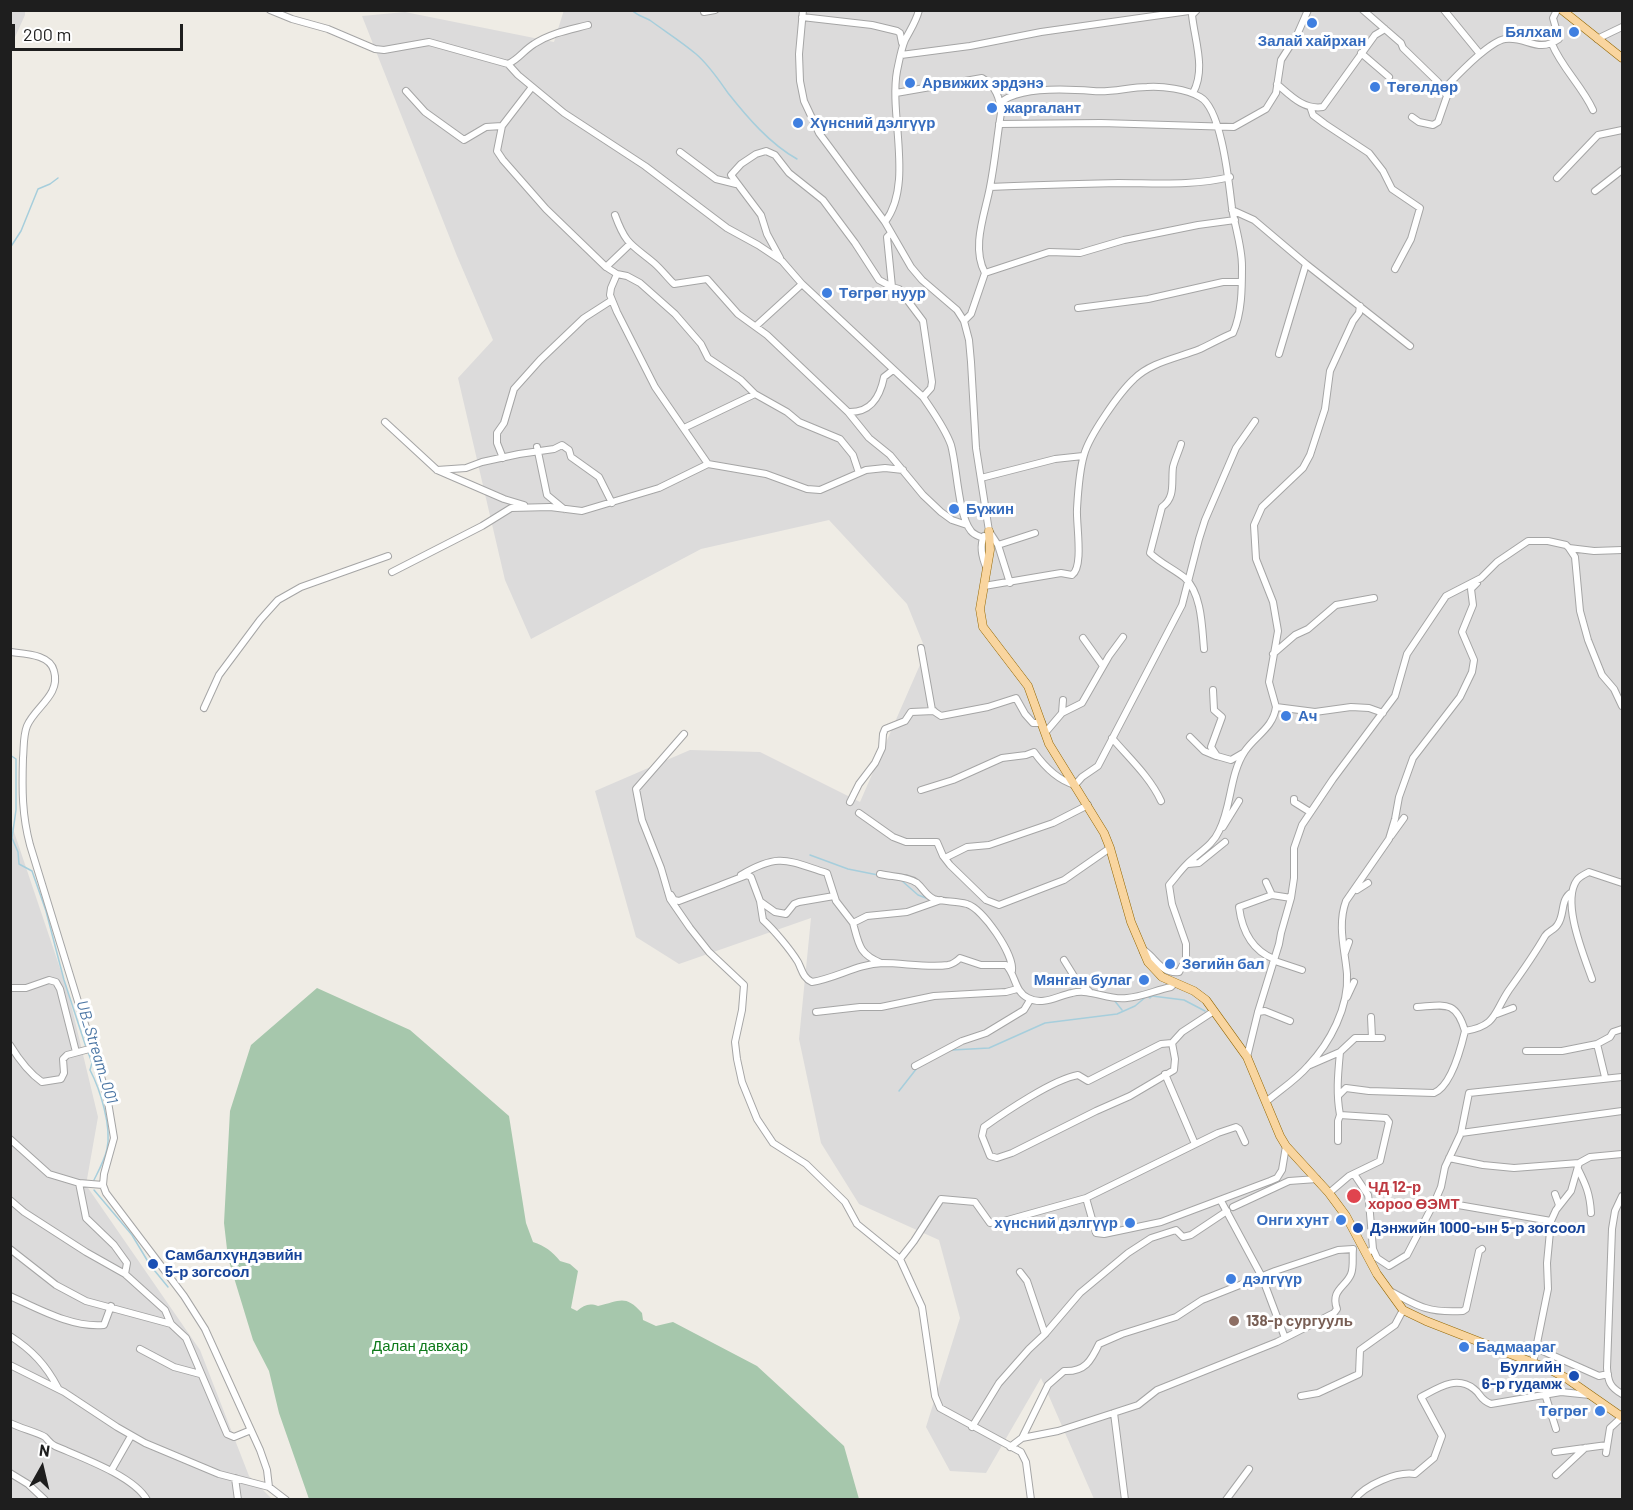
<!DOCTYPE html>
<html>
<head>
<meta charset="utf-8">
<style>
  body { margin:0 }
  #map { position:relative; width:1633px; height:1510px; overflow:hidden; background:#efece5; font-family:Barlow,sans-serif }
  canvas { display:block }
  .frame { position:absolute; inset:0; border:12px solid #1e1e1e; pointer-events:none }
  .north { position:absolute; left:12px; top:1438px; width:60px; height:60px; -webkit-text-stroke:4px #fff; paint-order:stroke; rotate:8deg; font-size:16px; font-weight:700; line-height:24px; text-align:center; color:#1e1e1e }
  .north::after { content:''; display:block; margin:auto; width:21px; height:27px; background:#1e1e1e; clip-path:polygon(50% 0,100% 100%,50% 72%,0 100%) }
  .scale { position:absolute; left:12px; top:24px; width:171px; height:27px; box-sizing:border-box; border:3px solid #1e1e1e; border-top:0; padding-left:8px; font-size:18px; line-height:21px; white-space:nowrap; color:#1e1e1e; -webkit-text-stroke:4px #fff; paint-order:stroke }
</style>
</head>
<body>
<div id="map">
<canvas width="1633" height="1510"></canvas>
<div class="frame"></div>
<div class="north">N</div>
<div class="scale">200 m</div>
</div>
<script>
const ctx = document.querySelector('canvas').getContext('2d');
ctx.lineJoin = 'round';
function fillPath(path, color) { ctx.fillStyle = color; ctx.fill(path, 'evenodd'); }
function strokePath(path, color, width, dash) { ctx.strokeStyle = color; ctx.lineWidth = width; ctx.lineCap = dash ? 'butt' : 'round'; ctx.setLineDash(dash || []); ctx.stroke(path); }
function drawText(font, color, halo, rows, align = 'center') {
  ctx.font = font + ' Barlow,sans-serif'; ctx.lineWidth = 6; ctx.setLineDash([]); ctx.textBaseline = 'middle'; ctx.strokeStyle = halo; ctx.fillStyle = color; for (const [text, x, y, turn = 0] of rows) {
    ctx.save(); ctx.translate(x, y); ctx.rotate((+turn || 0) * Math.PI / 180); ctx.textAlign = isNaN(turn) ? turn : align; if (halo) ctx.strokeText(text, 0, 0); ctx.fillText(text, 0, 0); ctx.restore();
  }
}
fillPath(new Path2D(`
  M 11,10 L 25,11 L 25,15 L 11,46 Z
  M 564,10 L 1622,11 L 1622,1499 L 1094,1499 L 1041,1378 L 986,1473 L 950,1471 L 926,1427 L 960,1318 L 939,1240 L 859,1204 L 821,1143 L 799,1039 L 811,918 L 679,964 L 636,937 L 595,791 L 690,750 L 760,752 L 860,802 L 926,651 L 907,604 L 829,520 L 701,549 L 531,639 L 505,580 L 458,378 L 493,340 L 457,256 L 362,16 L 405,12 L 554,42 Z
  M 10,820 L 68,992 L 98,1117 L 86,1185 L 200,1350 L 249,1476 L 272,1499 L 11,1499 Z`), '#dcdbdb');
fillPath(new Path2D(`
  M 317,988 L 410,1030 L 509,1116 L 526,1223 L 533,1242 C 545,1246 552,1251 560,1261 L 570,1264 L 578,1271 L 571,1308 L 577,1311 C 584,1305 589,1303 598,1306 C 620,1301 625,1294 642,1313 L 643,1320 L 656,1326 L 673,1322 L 757,1366 L 844,1446 L 859,1499 L 309,1499 L 279,1413 L 269,1371 L 253,1340 L 228,1258 L 224,1223 L 230,1111 L 251,1045 Z`), '#a6c7ac');
strokePath(new Path2D(`
  M 632,10 C 637,16 645,17 651,21 C 666,32 682,42 696,54 C 709,65 718,79 728,93 C 747,117 770,144 797,159
  M 10,248 L 21,231 L 38,189 L 50,184 L 58,178
  M 10,755 L 16,759 L 16,810 L 12,838 L 18,852 L 19,864 L 32,871 L 46,911 L 64,980 L 86,1047
  M 810,855 L 848,869 L 878,875
  M 901,880 L 918,895 L 926,898
  M 1114,1000 L 1122,1010
  M 952,1050 L 989,1048 L 1045,1023 L 1117,1014 L 1135,1006 L 1147,996 L 1150,998 L 1152,996 L 1184,1000 L 1205,1011
  M 88,1052 L 92,1063 L 90,1070 C 100,1089 112,1127 107,1149 C 105,1159 99,1170 94,1180
  M 899,1091 L 917,1068
  M 94,1190 L 132,1235 L 150,1265 L 168,1287`), '#a6cedc', 1.5);
const minor = new Path2D(`
  M 270,10 L 292,19 L 328,29 L 375,49 L 384,50 L 429,42 L 508,64 L 518,75 L 564,113 L 645,166 L 727,228 L 758,245 L 782,261 L 802,284 L 923,397 C 933,412 945,428 951,445 C 957,466 958,515 971,531 C 974,535 979,536 983,538
  M 803,10 L 799,54 L 800,81 L 804,101 L 819,133 L 885,222 L 911,267 L 922,280 L 957,310 L 964,321 L 969,340 L 971,362 L 976,448 L 989,531 L 998,545 L 1010,583
  M 1363,10 L 1401,43 L 1403,48 L 1438,82 L 1447,96 L 1438,122 L 1433,125 L 1419,122 L 1412,117
  M 1444,10 L 1480,54
  M 704,12 L 715,10
  M 802,17 L 872,25 L 897,31 L 900,33 L 902,43
  M 1597,39 L 1622,27
  M 1552,44 C 1562,68 1582,86 1593,110
  M 1361,53 L 1389,77
  M 901,55 L 970,46 L 1041,32 L 1196,10
  M 508,64 C 519,59 524,50 534,44 C 551,33 569,30 588,25
  M 1277,84 C 1291,96 1304,110 1323,107 L 1375,35 L 1385,29
  M 1443,90 C 1456,77 1488,42 1505,39 C 1527,36 1537,54 1559,39 L 1553,18 L 1557,10
  M 406,91 L 425,112 L 464,140 L 486,127 L 502,126 L 532,87
  M 896,93 L 982,78 C 996,86 1000,98 1001,113 C 997,137 995,162 990,187 C 985,214 971,247 985,273 L 971,314 L 964,321
  M 1193,93 C 1206,69 1195,42 1192,15 L 1196,11
  M 1311,109 L 1313,115 L 1325,124 L 1369,153 L 1383,171 L 1392,189 L 1420,208 L 1411,239 L 1395,269
  M 999,124 L 1101,123 L 1234,127 L 1266,109 L 1276,93 L 1281,60 L 1297,35 L 1308,10
  M 502,126 L 497,151 L 503,160 L 546,209 L 606,267
  M 680,152 L 716,179 L 736,184
  M 1557,178 L 1598,135 L 1622,130
  M 990,187 C 1033,185 1076,184 1119,183 C 1155,183 1195,186 1230,177
  M 1595,191 L 1622,170
  M 1232,210 L 1254,220 L 1306,264 L 1410,346
  M 615,215 C 626,245 631,244 654,263 C 661,269 667,277 674,284 L 707,279 L 738,314 L 767,335 L 848,412 L 869,438 L 890,455 L 923,495 L 941,512 L 952,520 L 967,525
  M 885,222 C 914,184 889,116 897,71 C 899,62 901,49 905,40 C 910,30 916,22 919,10
  M 891,233 L 887,237 L 892,287 L 899,289 L 923,321 L 932,382 L 931,388 L 923,397
  M 629,245 L 606,267 L 617,274 L 627,276 L 640,283 L 675,314 L 701,344 L 708,358 L 741,380 L 755,394
  M 780,258 L 767,234 L 761,215 L 731,175 L 741,164 L 756,154 L 766,151 L 775,155 L 789,173 L 823,200 L 855,243 L 879,280 L 892,287
  M 985,273 L 1049,252 L 1080,253 L 1124,240 L 1198,225 L 1235,220
  M 617,274 L 611,288 L 610,295 L 617,312 L 655,387 L 708,464
  M 1360,306 L 1359,313 L 1353,321 L 1330,371 L 1325,409 L 1310,455 L 1303,468 L 1262,507 L 1254,525 L 1256,559 L 1273,602 L 1278,631 L 1269,682 L 1276,707 L 1315,712 L 1351,707 L 1369,708 L 1383,713
  M 1078,308 L 1148,299 L 1223,282 L 1241,282
  M 756,326 L 802,284
  M 1279,354 L 1306,264
  M 848,412 C 871,413 880,397 884,377 L 893,370
  M 385,422 L 437,470 L 504,499 L 524,505
  M 684,428 L 755,394 L 787,412 L 799,422 L 840,439 L 853,455 L 859,473
  M 1181,444 C 1179,451 1175,459 1173,467 C 1171,482 1176,497 1162,507 L 1150,553 C 1160,563 1174,569 1185,578 C 1202,594 1202,628 1204,649
  M 537,447 L 547,495 L 564,509
  M 503,458 L 497,443 L 497,433 L 504,423 L 514,389 L 540,360 L 584,318 L 612,300
  M 437,470 L 466,468 L 482,462 L 519,454 L 554,449 L 562,445 L 569,450 L 571,457 L 599,477 L 612,503
  M 981,478 L 1055,459 L 1083,456
  M 984,536 C 979,547 982,558 987,569
  M 998,545 L 1035,533
  M 1569,548 L 1575,557 L 1580,611 L 1588,640 L 1602,675 L 1614,689 L 1622,706
  M 392,572 L 482,526 L 511,508 L 550,507 L 582,511 L 659,488 L 708,464 L 766,474 L 807,489 L 820,490 L 866,470 L 885,468 L 903,470
  M 984,586 L 1061,573 L 1072,575 C 1084,567 1076,524 1077,509 C 1078,492 1079,472 1084,455 C 1089,436 1119,393 1134,379 C 1151,362 1178,358 1200,349 C 1211,344 1221,338 1233,333 C 1242,313 1242,288 1242,266 C 1242,247 1235,227 1232,208 C 1229,185 1222,109 1200,97 C 1186,89 1163,86 1147,87 C 1129,87 1111,93 1093,91 C 1069,89 1019,86 1000,103
  M 1083,638 L 1103,666
  M 921,648 L 932,710 L 941,716 L 988,707 L 1016,698 L 1025,714 L 1033,723 L 1042,723
  M 10,652 C 25,654 50,654 54,671 C 61,695 35,707 27,726 C 23,736 24,748 23,758 C 22,790 22,815 30,845 L 107,1096 L 114,1138 L 104,1174 L 103,1185 L 106,1193 L 184,1296 L 205,1329 L 260,1450 L 267,1470 L 269,1487
  M 1273,654 L 1295,635 L 1308,629 L 1336,605 L 1374,598
  M 1213,690 L 1214,710 L 1222,717 L 1211,747 L 1217,756 L 1231,760 L 1243,753
  M 204,708 L 219,675 L 260,620 L 278,600 L 301,587 L 388,556
  M 1062,713 L 1063,700
  M 1045,733 L 1062,713 L 1082,703 L 1109,656 L 1123,637
  M 684,734 L 636,789 L 642,820 L 661,868 L 670,899 L 690,928 L 709,952 L 744,985 L 742,1010 L 735,1042 L 737,1059 L 742,1082 L 757,1119 L 773,1143 L 806,1164 L 845,1202 L 857,1224 L 900,1259 L 922,1307 L 935,1396 L 940,1408 L 1021,1452 L 1026,1462 L 1031,1500
  M 1190,737 L 1204,751 L 1216,756
  M 1112,738 C 1129,758 1150,777 1161,801
  M 921,790 L 953,780 L 1002,758 L 1026,755 L 1034,752 C 1044,766 1057,780 1075,785 L 1082,777 L 1098,766 L 1182,605 L 1199,539 L 1205,520 L 1236,448 L 1255,421
  M 1294,799 L 1294,802 L 1310,812
  M 850,802 L 859,784 L 875,763 L 882,748 L 883,734 L 885,729 L 905,721 L 911,712 L 934,711
  M 859,813 L 893,837 L 906,842 L 937,842 L 943,856 L 950,865 L 986,900 L 999,905 L 1064,880 L 1110,848
  M 1223,827 L 1239,801
  M 1391,836 L 1404,818
  M 945,858 L 967,847 L 989,845 L 1053,823 L 1088,805
  M 1188,864 L 1199,863 L 1225,842
  M 880,874 C 892,877 907,876 917,883 C 923,888 926,896 934,899 C 944,902 956,901 967,904 C 983,909 1014,954 1012,971
  M 741,875 C 780,852 788,861 827,873 L 836,901 L 853,923
  M 1266,882 L 1272,895
  M 721,885 L 747,875 L 751,877 L 760,901 L 763,920 C 774,930 790,949 798,962 C 802,970 803,978 812,982 C 837,978 857,964 883,963 C 903,963 929,968 948,965 C 953,964 957,961 960,958 L 981,965 L 1006,965 C 1016,975 1014,991 1028,998 C 1043,1006 1057,996 1072,993 C 1091,988 1108,1001 1127,998 C 1142,997 1156,990 1171,987 L 1175,983
  M 1357,890 L 1368,883
  M 671,895 L 674,900 L 679,901 L 724,884
  M 761,902 L 775,912 L 786,914 L 794,904 L 799,902 L 834,896
  M 1143,952 L 1145,951 C 1157,960 1162,974 1179,972 L 1186,959 L 1186,944 L 1172,904 L 1169,885 C 1175,878 1180,871 1187,864 C 1198,853 1213,845 1219,831 C 1232,806 1229,775 1245,751 C 1256,735 1273,728 1276,707
  M 1345,953 L 1349,942
  M 1274,959 C 1251,950 1242,930 1239,907 L 1272,895 L 1291,898
  M 1064,960 L 1077,981 L 1089,991
  M 881,963 C 859,954 859,945 853,923 L 867,916 L 907,912 L 941,900
  M 1273,963 L 1275,961 L 1302,970
  M 1592,979 C 1584,956 1561,902 1577,880 C 1579,877 1585,874 1589,872 L 1622,883
  M 10,988 L 26,988 L 49,980 L 56,982 L 60,989 L 76,1052
  M 1347,997 L 1354,982
  M 1417,1007 C 1445,1005 1456,1000 1465,1031
  M 816,1012 L 860,1007 L 881,1007 L 934,996 L 1006,992 L 1017,989
  M 1258,1012 L 1265,1011 L 1290,1021
  M 1497,1014 L 1513,1008
  M 1371,1017 L 1372,1038
  M 1172,1043 L 1161,1044 L 1088,1081 L 1078,1075 C 1054,1079 1005,1112 984,1127 L 982,1136 L 990,1156 L 997,1158 L 1012,1153 L 1096,1111 L 1130,1096 L 1174,1070 L 1175,1059 L 1172,1043 L 1182,1032 L 1214,1011
  M 1597,1044 L 1610,1037 L 1613,1032 L 1622,1029
  M 10,1045 C 18,1058 29,1073 42,1082 L 61,1079 L 64,1073 L 63,1059 L 67,1055 L 93,1048
  M 1526,1051 L 1562,1051 L 1597,1044 L 1605,1077
  M 1340,1052 L 1355,1038 L 1382,1038
  M 1247,1057 L 1258,1012 L 1279,944 L 1281,933 L 1291,898 L 1294,878 L 1294,848 L 1302,825 L 1333,779 L 1395,696 L 1407,654 L 1446,596 L 1481,578 L 1497,562 L 1528,541 L 1548,541 L 1566,545 L 1569,548 L 1594,551 L 1622,550
  M 1310,1065 L 1340,1052 C 1338,1074 1336,1093 1340,1115 L 1386,1118 L 1389,1122 L 1380,1161 L 1349,1176 L 1329,1193
  M 915,1066 L 962,1041 L 986,1033 L 1024,1010 L 1030,1000
  M 1165,1074 L 1195,1144
  M 1339,1095 L 1346,1088 L 1369,1091 L 1434,1093 C 1451,1086 1461,1048 1465,1031 C 1497,1026 1494,1012 1509,990 C 1522,972 1534,955 1545,936 C 1548,931 1555,930 1558,924 C 1565,914 1560,899 1572,892
  M 1266,1102 C 1280,1090 1296,1080 1308,1066 C 1330,1043 1349,1007 1347,974 C 1345,950 1337,925 1346,901 L 1389,839 L 1395,819 L 1399,797 L 1413,758 L 1460,697 L 1472,672 L 1474,660 L 1462,632 L 1473,605 L 1471,589 L 1477,583
  M 1461,1133 L 1622,1111
  M 10,1139 L 49,1174 L 79,1183 L 103,1185
  M 1338,1141 L 1338,1121 L 1340,1115
  M 1449,1158 L 1483,1165 L 1514,1168 L 1579,1163 L 1590,1157 L 1622,1154
  M 1578,1169 C 1586,1185 1590,1194 1591,1213
  M 1354,1174 L 1368,1195 L 1369,1202 L 1373,1249 L 1370,1251
  M 79,1183 L 86,1218 L 114,1245 L 127,1263 L 125,1274
  M 1555,1194 L 1559,1205 L 1558,1207
  M 1622,1196 L 1615,1211 L 1612,1229 L 1607,1368 C 1608,1382 1610,1387 1622,1394
  M 1086,1198 L 1096,1233 L 1104,1234 L 1161,1222 L 1270,1181 L 1277,1178 L 1282,1170 L 1286,1146
  M 10,1200 L 24,1212 L 86,1252 L 125,1274 L 165,1310 L 171,1324 L 186,1338 L 227,1434 L 234,1437 L 251,1430
  M 1221,1201 L 1262,1277 L 1285,1338
  M 1435,1201 L 1551,1221
  M 1233,1207 L 1289,1181 L 1317,1179
  M 10,1249 L 56,1285 L 86,1301 L 171,1324
  M 1373,1249 L 1377,1258 L 1389,1266 L 1407,1255 L 1435,1201 L 1441,1187 L 1445,1167 L 1461,1133 L 1469,1093 L 1622,1077
  M 900,1259 L 914,1241 L 941,1199 L 975,1202 L 990,1223 L 1004,1221 L 1086,1198 L 1218,1133 L 1236,1127 L 1239,1129 L 1245,1142
  M 1020,1272 L 1027,1281 L 1045,1334
  M 1390,1291 C 1419,1307 1429,1313 1463,1311 L 1466,1309 L 1479,1251 L 1482,1249
  M 10,1296 C 39,1309 72,1328 104,1325 L 111,1306
  M 10,1336 C 32,1350 46,1365 58,1388
  M 1536,1348 L 1599,1376 L 1608,1374
  M 140,1349 L 174,1367 L 200,1374
  M 1533,1363 L 1548,1289 L 1547,1263 L 1551,1221 L 1556,1210 L 1571,1191 L 1579,1163
  M 10,1365 L 64,1392 L 117,1427 L 145,1443 L 219,1474 L 269,1487 L 286,1500
  M 1545,1394 L 1556,1429
  M 1301,1396 L 1318,1393 L 1359,1374 L 1360,1350 L 1395,1325 L 1403,1310
  M 1114,1413 L 1125,1500
  M 10,1423 C 20,1428 39,1433 45,1437 C 49,1441 50,1444 55,1446 C 80,1457 134,1476 147,1500
  M 972,1427 L 999,1383 L 1029,1349 L 1045,1334 L 1080,1293 L 1128,1253 L 1151,1238 L 1176,1230 L 1183,1237 L 1191,1235 L 1227,1211
  M 1010,1447 L 1022,1438 L 1058,1431 L 1138,1405 L 1157,1390 L 1277,1342 L 1334,1313 L 1337,1309 C 1330,1290 1346,1287 1351,1274 C 1354,1267 1352,1256 1353,1249 L 1338,1250 L 1275,1271 L 1202,1300 L 1176,1317 L 1122,1334 L 1099,1344 C 1091,1361 1085,1372 1064,1371 L 1048,1385 L 1022,1438
  M 1555,1452 L 1607,1445
  M 1606,1453 L 1610,1428 L 1622,1417
  M 111,1471 L 131,1436
  M 10,1473 L 28,1484 L 45,1500
  M 1556,1475 L 1585,1448
  M 235,1478 L 238,1500
  M 1226,1500 L 1249,1469
  M 1354,1500 C 1365,1485 1397,1471 1415,1474 L 1434,1458 L 1442,1436 L 1421,1397 C 1438,1388 1456,1375 1474,1389 C 1482,1395 1479,1399 1491,1404 L 1561,1392 L 1590,1395`);
const major = new Path2D(`
  M 1562,10 L 1622,58
  M 989,531 L 990,550 L 980,609 L 983,627 L 1028,686 L 1049,744 L 1104,833 L 1110,848 L 1131,922 L 1148,962 L 1162,977 L 1194,991 L 1206,1000 L 1247,1057 L 1280,1136 L 1286,1146 L 1329,1193 L 1346,1216 L 1377,1274 L 1403,1310 L 1426,1321 L 1549,1369 L 1566,1378 L 1622,1417`);
strokePath(minor, '#a5a5a5', 8);
strokePath(major, '#956804', 9);
strokePath(minor, '#fff', 6);
strokePath(major, '#f9d59f', 8);
for (const [x, y, r, color] of [
  [1312,23,6,"#3f7fe0"],
  [1574,32,6,"#3f7fe0"],
  [910,83,6,"#3f7fe0"],
  [1375,87,6,"#3f7fe0"],
  [992,108,6,"#3f7fe0"],
  [798,123,6,"#3f7fe0"],
  [827,293,6,"#3f7fe0"],
  [954,509,6,"#3f7fe0"],
  [1286,716,6,"#3f7fe0"],
  [1170,964,6,"#3f7fe0"],
  [1144,980,6,"#3f7fe0"],
  [1354,1196,8,"#e0444e"],
  [1341,1220,6,"#3f7fe0"],
  [1130,1223,6,"#3f7fe0"],
  [1358,1228,6,"#1a4fb4"],
  [153,1264,6,"#1a4fb4"],
  [1231,1279,6,"#3f7fe0"],
  [1234,1321,6,"#8d6e63"],
  [1464,1347,6,"#3f7fe0"],
  [1574,1376,6,"#1a4fb4"],
  [1600,1411,6,"#3f7fe0"]
]) { const dot = new Path2D(); dot.arc(x, y, r, 0, 2 * Math.PI); ctx.fillStyle = color; ctx.fill(dot); strokePath(dot, '#fff', 2); }
drawText('bold 15px', '#366cbe', '#fff', [
  ["Бялхам",1562,32,"right"],
  ["Залай хайрхан",1312,41,"center"],
  ["Арвижих эрдэнэ",922,83],
  ["Төгөлдөр",1387,87],
  ["жаргалант",1004,108],
  ["Хүнсний дэлгүүр",810,123],
  ["Төгрөг нуур",839,293],
  ["Бүжин",966,509],
  ["Ач",1298,716],
  ["Зөгийн бал",1182,964],
  ["Мянган булаг",1132,980,"right"],
  ["Онги хунт",1329,1220,"right"],
  ["хүнсний дэлгүүр",1118,1223,"right"],
  ["дэлгүүр",1243,1279],
  ["Бадмаараг",1476,1347],
  ["Төгрөг",1588,1411,"right"]
], 'left');
drawText('bold 15px', '#be3a42', '#fff', [
  ["ЧД 12-р",1368,1187],
  ["хороо ӨЭМТ",1368,1204]
], 'left');
drawText('bold 15px', '#164399', '#fff', [
  ["Дэнжийн 1000-ын 5-р зогсоол",1370,1228],
  ["Самбалхүндэвийн",165,1255],
  ["5-р зогсоол",165,1272],
  ["Булгийн",1562,1367,"right"],
  ["6-р гудамж",1562,1384,"right"]
], 'left');
drawText('bold 15px', '#785e54', '#fff', [
  ["138-р сургууль",1246,1321]
], 'left');
drawText('15px', '#0e7a1a', '#fff', [
  ["Далан давхар",420,1346]
]);
drawText('italic 16px', '#4a75a4', '#fff', [
  ["UB_Stream_001",97,1052,73]
]);
</script>
</body>
</html>
